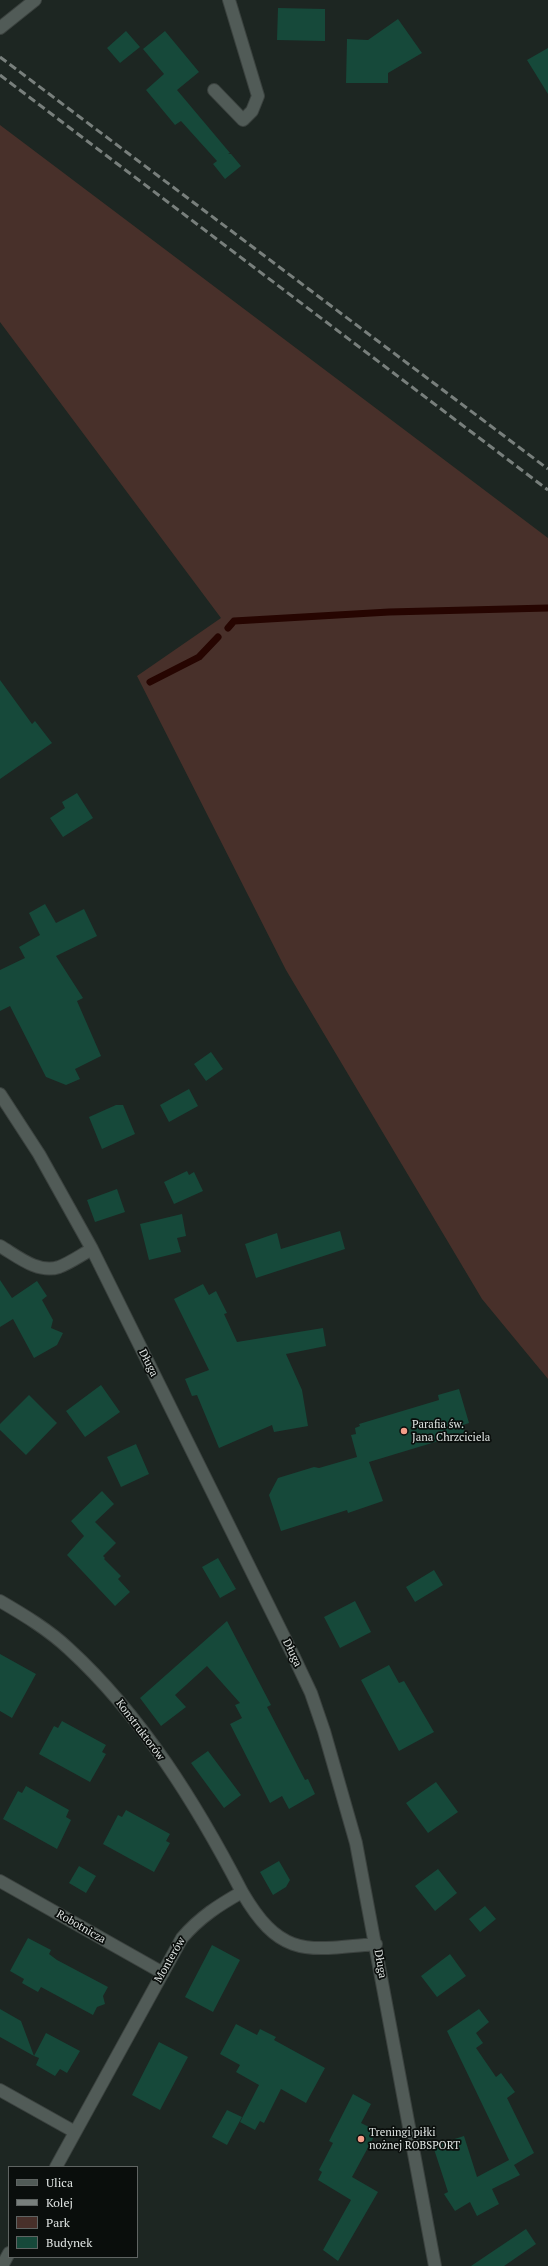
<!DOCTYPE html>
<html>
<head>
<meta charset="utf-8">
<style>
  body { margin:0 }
  #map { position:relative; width:548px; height:2266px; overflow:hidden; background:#1d2622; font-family:"PT Serif",serif }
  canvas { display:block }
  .legend { position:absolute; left:8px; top:2166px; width:130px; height:92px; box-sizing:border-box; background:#0a0e0c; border:1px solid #5f6462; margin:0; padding:5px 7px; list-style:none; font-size:12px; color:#dfe4e2 }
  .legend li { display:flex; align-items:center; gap:8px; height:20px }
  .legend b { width:20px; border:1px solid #5f6462 }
</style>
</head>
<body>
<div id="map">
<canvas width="548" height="2266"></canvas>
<ul class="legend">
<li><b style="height:5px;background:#515b57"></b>Ulica</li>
<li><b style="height:5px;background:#787f7c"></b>Kolej</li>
<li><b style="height:11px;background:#48302a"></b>Park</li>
<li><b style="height:11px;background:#16493a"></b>Budynek</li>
</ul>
</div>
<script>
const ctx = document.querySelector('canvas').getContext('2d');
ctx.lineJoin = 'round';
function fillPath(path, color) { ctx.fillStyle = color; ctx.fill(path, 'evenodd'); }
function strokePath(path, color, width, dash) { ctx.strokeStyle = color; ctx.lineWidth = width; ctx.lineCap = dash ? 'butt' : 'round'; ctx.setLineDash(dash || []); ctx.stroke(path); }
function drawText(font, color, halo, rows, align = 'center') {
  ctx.font = font + ' "PT Serif",serif'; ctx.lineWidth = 3.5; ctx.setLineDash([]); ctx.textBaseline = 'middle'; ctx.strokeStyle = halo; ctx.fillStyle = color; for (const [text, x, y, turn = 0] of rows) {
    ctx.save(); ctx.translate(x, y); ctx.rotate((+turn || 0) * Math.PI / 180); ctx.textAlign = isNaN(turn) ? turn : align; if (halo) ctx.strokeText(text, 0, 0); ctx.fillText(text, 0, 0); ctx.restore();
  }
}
fillPath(new Path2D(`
  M 0,125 L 548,538 L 548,1379 L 482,1299 L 286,970 L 137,676 L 221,618 L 0,322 Z`), '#48302a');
strokePath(new Path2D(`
  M 228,628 L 234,621 L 389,612 L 548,608
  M 150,682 L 199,657 L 218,637`), '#260501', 7);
fillPath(new Path2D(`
  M 278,8 L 325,9 L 325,41 L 277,40 Z
  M 398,19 L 422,53 L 388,73 L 388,83 L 346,83 L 347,39 L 368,40 Z
  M 126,31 L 140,47 L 120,63 L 107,48 Z
  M 165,31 L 199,72 L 177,90 L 230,153 L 228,154 L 231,154 L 241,166 L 225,179 L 213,164 L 217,161 L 181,121 L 175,125 L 146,90 L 164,74 L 143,49 Z
  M 548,48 L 548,94 L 527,60 Z
  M 0,680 L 32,724 L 35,721 L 52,743 L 0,779 Z
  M 77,793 L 93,818 L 63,837 L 50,818 L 65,808 L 62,802 Z
  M 45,904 L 56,923 L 84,909 L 97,936 L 56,956 L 83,998 L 77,1001 L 101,1056 L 75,1069 L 80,1079 L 66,1085 L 46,1077 L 10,1006 L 0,1011 L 0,970 L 25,958 L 19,947 L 40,935 L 29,913 Z
  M 211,1052 L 223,1069 L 206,1081 L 194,1064 Z
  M 189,1089 L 198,1106 L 169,1122 L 160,1105 Z
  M 116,1105 L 123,1105 L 135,1134 L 102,1149 L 89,1117 Z
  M 187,1171 L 189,1175 L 194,1172 L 203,1191 L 174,1204 L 164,1182 Z
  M 117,1189 L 125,1212 L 95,1222 L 87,1200 Z
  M 182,1214 L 186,1236 L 177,1238 L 181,1252 L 149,1260 L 140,1224 Z
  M 340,1231 L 345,1249 L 256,1278 L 245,1244 L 277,1233 L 281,1249 Z
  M 0,1280 L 12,1298 L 37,1281 L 47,1296 L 42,1300 L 53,1320 L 51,1328 L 63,1333 L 57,1345 L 34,1358 L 13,1319 L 0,1327 Z
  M 203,1284 L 209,1295 L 216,1291 L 227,1313 L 224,1314 L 237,1342 L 323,1328 L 326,1346 L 286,1354 L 302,1390 L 308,1426 L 274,1432 L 272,1425 L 219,1448 L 197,1395 L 192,1396 L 185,1379 L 209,1370 L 174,1299 Z
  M 101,1385 L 120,1412 L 85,1437 L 66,1411 Z
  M 459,1389 L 469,1423 L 463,1425 L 465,1433 L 369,1462 L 383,1501 L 348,1513 L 347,1510 L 281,1531 L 269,1495 L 278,1478 L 314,1467 L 319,1468 L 357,1457 L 351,1435 L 356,1434 L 355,1428 L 360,1426 L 359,1424 L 439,1400 L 438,1395 Z
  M 29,1395 L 57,1423 L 26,1455 L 0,1430 L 0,1424 Z
  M 136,1444 L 149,1474 L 121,1487 L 107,1457 Z
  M 102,1491 L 114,1504 L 95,1522 L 116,1543 L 103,1556 L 105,1558 L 104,1559 L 121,1576 L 118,1579 L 130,1592 L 115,1606 L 67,1555 L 84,1536 L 71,1521 Z
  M 218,1558 L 236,1589 L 220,1598 L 202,1567 Z
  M 434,1570 L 443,1585 L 415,1602 L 406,1587 Z
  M 355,1601 L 371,1632 L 340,1648 L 324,1617 Z
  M 227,1621 L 271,1705 L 267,1707 L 305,1780 L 308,1779 L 315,1794 L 289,1809 L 282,1796 L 270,1803 L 230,1724 L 242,1718 L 235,1705 L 240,1703 L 207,1666 L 175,1695 L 186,1707 L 161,1726 L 140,1698 Z
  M 0,1654 L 36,1674 L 12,1718 L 0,1711 Z
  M 389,1665 L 399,1683 L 404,1681 L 434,1732 L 399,1751 L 361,1680 Z
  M 62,1721 L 106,1745 L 102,1752 L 106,1754 L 90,1782 L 39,1754 L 54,1726 L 58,1728 Z
  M 208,1751 L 241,1795 L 224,1808 L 191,1763 Z
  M 436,1782 L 458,1812 L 428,1833 L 406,1803 Z
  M 26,1786 L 69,1810 L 66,1817 L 71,1820 L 57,1849 L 3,1819 L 18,1791 L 22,1793 Z
  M 126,1810 L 170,1834 L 166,1841 L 170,1843 L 154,1872 L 103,1844 L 118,1815 L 122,1817 Z
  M 279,1861 L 290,1880 L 286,1887 L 273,1895 L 260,1872 Z
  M 79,1866 L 96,1876 L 86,1893 L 69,1883 Z
  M 438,1869 L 457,1893 L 435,1911 L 415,1886 Z
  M 485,1906 L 496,1919 L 480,1932 L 469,1919 Z
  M 28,1938 L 51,1950 L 49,1954 L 57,1960 L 108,1987 L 103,1996 L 105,2004 L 97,2007 L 93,2015 L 41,1987 L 38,1992 L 22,1983 L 24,1979 L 10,1971 Z
  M 212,1945 L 240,1960 L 213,2012 L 185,1997 Z
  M 450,1954 L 466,1976 L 437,1997 L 421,1976 Z
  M 0,2009 L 21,2021 L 34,2056 L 0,2037 Z
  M 479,2009 L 489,2022 L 476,2033 L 483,2043 L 476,2048 L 496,2077 L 501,2073 L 515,2092 L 507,2098 L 534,2153 L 514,2165 L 520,2175 L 492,2189 L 499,2204 L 477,2216 L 470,2202 L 455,2211 L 444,2194 L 448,2192 L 433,2146 L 464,2136 L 477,2177 L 509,2160 L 447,2031 Z
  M 236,2024 L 257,2035 L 260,2029 L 276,2037 L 274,2040 L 325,2068 L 306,2103 L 281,2089 L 264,2123 L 260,2121 L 255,2130 L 240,2122 L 259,2085 L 236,2072 L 240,2065 L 220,2054 Z
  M 46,2033 L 80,2051 L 67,2073 L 60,2069 L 55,2076 L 36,2065 L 39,2058 L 34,2056 Z
  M 159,2042 L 188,2057 L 160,2110 L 132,2095 Z
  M 353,2094 L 371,2104 L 361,2123 L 377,2131 L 352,2177 L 378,2192 L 338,2261 L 323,2250 L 351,2200 L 318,2180 L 322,2172 L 319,2170 L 333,2143 L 329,2141 Z
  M 227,2110 L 242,2117 L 227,2145 L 212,2137 Z
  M 526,2229 L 536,2244 L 504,2266 L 471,2266 Z`), '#16493a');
const minor = new Path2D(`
  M 0,28 L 35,0
  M 214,90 L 243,120 L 252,111 L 258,96 L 229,0
  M 0,1094 L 39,1154 L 92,1249 L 294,1657 L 311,1693 L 324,1731 L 356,1843 L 435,2266
  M 0,1246 C 17,1256 38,1274 59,1267 C 70,1263 81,1255 92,1249
  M 0,1601 C 24,1615 49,1630 69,1649 C 142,1716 197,1805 242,1892
  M 0,1881 L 163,1973
  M 0,2090 L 75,2132
  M 56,2167 L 182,1938 C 200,1917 219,1905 242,1892 C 281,1959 307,1950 376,1944
  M 2,2266 L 9,2253`);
strokePath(minor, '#3b423f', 14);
strokePath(minor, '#515b57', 12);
strokePath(new Path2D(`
  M 0,57 L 548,469
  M 0,75 L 548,490`), '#787f7c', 3, [8, 4]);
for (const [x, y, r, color] of [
  [404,1431,4,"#f49e89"],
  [361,2139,4,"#f49e89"]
]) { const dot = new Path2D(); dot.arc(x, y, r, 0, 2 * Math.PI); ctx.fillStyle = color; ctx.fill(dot); strokePath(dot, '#0a0e0c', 1.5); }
drawText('11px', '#dfe4e2', '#0a0e0c', [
  ["Długa",148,1363,63],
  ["Długa",292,1653,64],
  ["Konstruktorów",140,1730,53],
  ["Robotnicza",81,1927,30],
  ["Monterów",170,1960,-60],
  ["Długa",380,1964,80]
]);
drawText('11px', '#dfe4e2', '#0a0e0c', [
  ["Parafia św.",412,1425],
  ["Jana Chrzciciela",412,1438],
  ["Treningi piłki",369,2133],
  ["nożnej ROBSPORT",369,2146]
], 'left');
</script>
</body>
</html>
